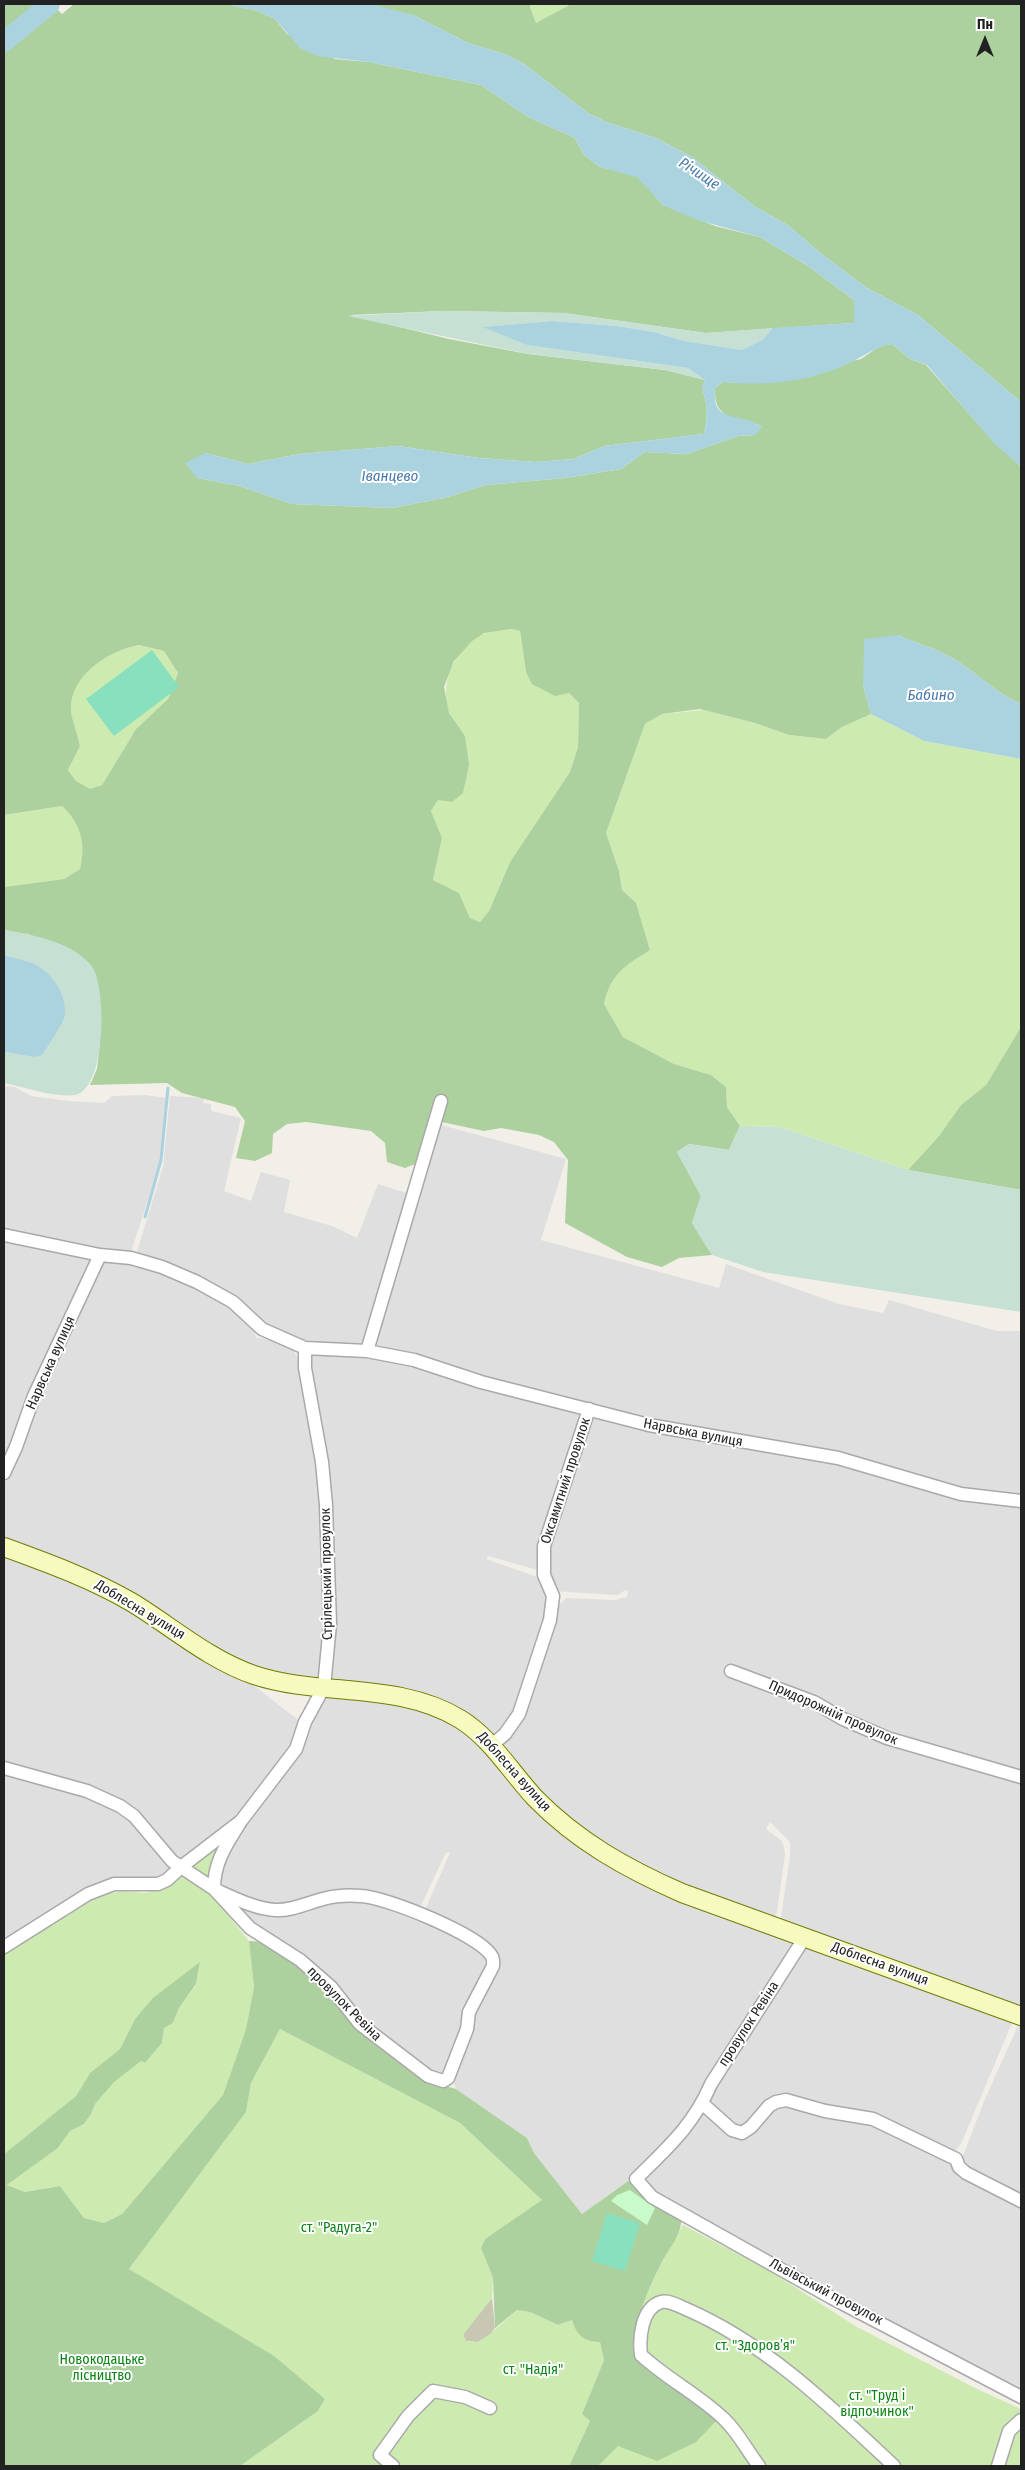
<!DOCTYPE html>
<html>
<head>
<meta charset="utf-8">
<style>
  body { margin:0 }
  #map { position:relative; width:1025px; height:2470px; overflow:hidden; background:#f2efe9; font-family:"Fira Sans Condensed",sans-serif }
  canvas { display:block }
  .frame { position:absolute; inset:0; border:5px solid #222; pointer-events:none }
  .north { position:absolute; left:960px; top:15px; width:50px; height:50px; -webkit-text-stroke:4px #fff; paint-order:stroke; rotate:0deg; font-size:14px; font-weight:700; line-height:20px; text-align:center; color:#222 }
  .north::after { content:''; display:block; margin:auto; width:18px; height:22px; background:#222; clip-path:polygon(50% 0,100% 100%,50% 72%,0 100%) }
</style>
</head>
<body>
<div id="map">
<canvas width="1025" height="2470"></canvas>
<div class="frame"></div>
<div class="north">Пн</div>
</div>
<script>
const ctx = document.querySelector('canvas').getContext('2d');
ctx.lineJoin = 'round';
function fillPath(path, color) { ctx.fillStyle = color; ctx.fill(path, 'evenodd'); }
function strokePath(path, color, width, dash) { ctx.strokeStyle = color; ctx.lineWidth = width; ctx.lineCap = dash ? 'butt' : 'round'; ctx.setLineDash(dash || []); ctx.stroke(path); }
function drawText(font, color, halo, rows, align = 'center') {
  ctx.font = font + ' "Fira Sans Condensed",sans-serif'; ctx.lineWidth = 4; ctx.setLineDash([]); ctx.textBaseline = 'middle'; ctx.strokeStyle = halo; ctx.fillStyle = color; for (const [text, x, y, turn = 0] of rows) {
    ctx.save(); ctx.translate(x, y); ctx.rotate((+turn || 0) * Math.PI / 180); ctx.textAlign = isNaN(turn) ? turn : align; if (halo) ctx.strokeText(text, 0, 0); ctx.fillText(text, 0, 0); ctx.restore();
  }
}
fillPath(new Path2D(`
  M 4,1086 L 15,1087 L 31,1096 L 69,1101 L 104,1103 L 112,1096 L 145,1095 L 167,1098 L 159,1166 L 130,1255 L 4,1232 Z
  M 170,1096 L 204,1098 L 203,1103 L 211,1104 L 211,1111 L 241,1118 L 224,1191 L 251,1201 L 261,1172 L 290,1180 L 284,1212 L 332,1226 L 357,1238 L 378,1184 L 410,1194 L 363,1345 L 352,1348 L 302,1343 L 135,1258 L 163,1167 Z
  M 438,1124 L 566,1159 L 541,1240 L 719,1288 L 726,1264 L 839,1304 L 883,1313 L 889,1300 L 997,1331 L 1021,1331 L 1021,1497 L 961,1490 L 650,1421 L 372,1348 Z
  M 4,1239 L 89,1257 L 92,1269 L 4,1468 Z
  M 104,1260 L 131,1262 L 160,1270 L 231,1304 L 252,1324 L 256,1338 L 277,1339 L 293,1350 L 303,1367 L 319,1462 L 327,1626 L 320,1683 L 250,1671 L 4,1544 L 4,1476 L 27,1420 Z
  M 312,1353 L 366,1354 L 585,1411 L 541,1571 L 488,1556 L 486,1559 L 543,1579 L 550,1599 L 519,1706 L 502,1734 L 488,1737 L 477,1725 L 331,1684 L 332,1624 L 308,1359 Z
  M 591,1414 L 657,1432 L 792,1452 L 836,1462 L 927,1490 L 969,1498 L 1021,1505 L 1021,1774 L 1008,1768 L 990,1766 L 892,1736 L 861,1724 L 806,1694 L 728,1665 L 725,1674 L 754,1683 L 813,1705 L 843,1723 L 889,1742 L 1021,1780 L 1021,2012 L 780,1924 L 790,1856 L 790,1842 L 770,1822 L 766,1829 L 782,1841 L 785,1853 L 777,1912 L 772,1921 L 683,1889 L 640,1870 L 601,1847 L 567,1822 L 525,1780 L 499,1749 L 520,1714 L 558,1606 L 566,1598 L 615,1600 L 627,1597 L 628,1591 L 625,1590 L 618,1595 L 551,1591 L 546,1577 L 544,1552 L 569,1471 Z
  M 4,1553 L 69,1576 L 239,1674 L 302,1723 L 293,1748 L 241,1817 L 185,1859 L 173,1859 L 136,1814 L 4,1765 Z
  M 327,1693 L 404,1703 L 455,1721 L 561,1828 L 800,1940 L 700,2104 L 637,2174 L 582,2214 L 534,2153 L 527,2138 L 456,2089 L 451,2074 L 472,2011 L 499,1955 L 424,1912 L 450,1853 L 446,1852 L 419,1910 L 362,1893 L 279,1909 L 218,1892 L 217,1868 L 306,1730 Z
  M 4,1771 L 75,1789 L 131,1816 L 173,1866 L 169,1876 L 157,1881 L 125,1881 L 4,1945 Z
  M 361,1897 L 420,1916 L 484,1951 L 491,1964 L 444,2077 L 439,2077 L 384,2042 L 259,1932 L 232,1902 L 274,1915 Z
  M 806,1941 L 1014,2018 L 961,2144 L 954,2152 L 906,2132 L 785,2098 L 741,2130 L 708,2106 L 712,2087 Z
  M 1020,2021 L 1021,2021 L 1021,2197 L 965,2169 L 961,2161 L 985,2099 Z
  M 785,2102 L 873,2121 L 948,2160 L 1021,2205 L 1021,2394 L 681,2210 L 640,2181 L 704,2109 L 740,2136 L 771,2107 Z`), '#e0dfdf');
fillPath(new Path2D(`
  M 492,2298 L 495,2328 L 490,2335 L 478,2342 L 466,2341 L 463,2335 L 467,2328 Z`), '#c7c7b4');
fillPath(new Path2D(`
  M 531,4 L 571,4 L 536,23 L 530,7 Z
  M 511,629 L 520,631 L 526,672 L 569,693 L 579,703 L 578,747 L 570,772 L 510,862 L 489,911 L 480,922 L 470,918 L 459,893 L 433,880 L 442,838 L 431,811 L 438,800 L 465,736 C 460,729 453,722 450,714 C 437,687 456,643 485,633 C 493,630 503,630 511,629 Z
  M 139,645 L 164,651 L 178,673 L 168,699 L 136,729 L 102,785 L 90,790 L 76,781 L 68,770 L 80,746 C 78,734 70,717 71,705 C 74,673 110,650 139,645 Z
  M 704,710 L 755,723 L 789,735 L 826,739 L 842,727 L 871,714 L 924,741 L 1021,759 L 1021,1027 L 986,1085 L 961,1105 L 939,1136 L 908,1170 L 780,1127 L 740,1126 L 727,1107 L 726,1087 L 711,1075 L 674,1064 L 623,1037 L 604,1004 C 611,973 625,966 650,950 L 636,903 L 622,890 L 619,871 L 606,833 L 645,724 L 662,714 Z
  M 62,806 C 81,824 86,844 80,869 L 64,879 L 4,887 L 4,815 Z
  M 215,1844 L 221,1848 L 210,1866 L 209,1891 L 249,1941 L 254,1987 L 246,2029 L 223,2095 L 122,2214 L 104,2223 L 84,2218 L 60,2186 L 25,2192 L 7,2185 L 58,2148 L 70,2131 L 84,2124 L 91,2114 L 95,2104 L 114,2081 L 141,2061 L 145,2063 L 162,2043 L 164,2028 L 173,2023 L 179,2008 L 196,1985 L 200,1963 L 135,2019 L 120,2049 L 90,2073 L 76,2096 L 4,2154 L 4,1952 L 95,1896 L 122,1891 L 146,1893 L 170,1885 Z
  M 280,2029 L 460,2123 L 543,2201 L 485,2239 L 481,2248 L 493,2278 L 492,2298 L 463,2335 L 466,2341 L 478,2342 L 490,2334 L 517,2310 L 530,2312 L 558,2325 L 572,2320 C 576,2335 584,2342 600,2342 L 604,2360 L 582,2414 L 590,2421 L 569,2466 L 403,2466 L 388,2455 L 389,2466 L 240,2466 L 318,2411 L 325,2399 L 129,2269 L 246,2112 L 251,2083 Z
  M 683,2225 L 770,2271 L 857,2327 L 975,2388 L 1021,2409 L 1021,2466 L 767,2466 L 760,2461 L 748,2436 L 731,2417 L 635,2345 C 637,2302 662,2262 683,2225 Z
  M 718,2419 L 755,2466 L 598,2466 L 617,2446 Z`), '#cdebb0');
fillPath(new Path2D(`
  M 52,4 L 62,14 L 74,4 L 226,4 L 258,11 L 275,19 L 287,34 L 335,59 L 369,62 L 481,85 L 528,117 L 575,138 L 584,155 L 600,167 L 637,176 L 663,205 L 715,226 L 760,237 L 808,266 L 854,300 L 854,323 L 706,333 L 564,313 L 443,311 L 350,315 L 449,339 L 528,354 L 665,370 L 705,380 L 702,388 C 708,404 708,418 704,434 L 604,446 L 574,459 L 535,462 L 479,458 L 398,446 L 300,454 L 248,464 L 205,453 L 197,478 L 240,486 L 292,504 L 392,508 L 444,498 L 486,485 L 565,478 L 621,469 L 645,452 L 687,454 L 738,436 L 755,435 L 761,426 C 738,416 713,422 715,388 L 723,382 L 741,383 L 861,359 L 880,346 L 892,344 L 910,359 L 926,365 L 993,441 L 1021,467 L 1021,704 C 996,693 978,674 954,659 C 937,649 916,643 898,635 L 863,685 L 871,714 L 842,727 L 826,739 L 789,735 L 755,723 L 700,709 L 662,714 L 645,724 L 606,833 L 619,871 L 622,890 L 636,903 L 650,950 C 625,966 611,973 604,1004 L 623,1037 L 674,1064 L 711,1075 L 726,1087 L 727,1107 L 740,1126 L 729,1150 L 689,1144 L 677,1152 L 701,1196 L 692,1223 L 712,1255 L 679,1258 L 662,1267 L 627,1257 L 565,1223 L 568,1160 L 554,1142 L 539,1135 L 501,1128 L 484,1131 L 437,1121 L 423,1161 L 405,1168 L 387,1162 L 385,1143 L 371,1131 L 306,1122 L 287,1124 L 273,1134 L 272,1153 L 255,1161 L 236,1158 L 245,1121 L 235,1107 L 182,1093 L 167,1083 L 90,1085 L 97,1069 L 100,1043 L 31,935 L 4,930 L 4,887 L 64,879 L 80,869 C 86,844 81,824 62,806 L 4,815 L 4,5 ZM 511,629 L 520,631 L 526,672 L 532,684 L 555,696 L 569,693 L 579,703 L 578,747 L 570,772 L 510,862 L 489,911 L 480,922 L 470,918 L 459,893 L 433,880 L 442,838 L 431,811 L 438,800 L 452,802 L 463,793 L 469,765 L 465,736 L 449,713 L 444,687 L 454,661 L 472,641 L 484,633 ZM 139,645 L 164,651 L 178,673 L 168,699 L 136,729 L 102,785 L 90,789 L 76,781 L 68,770 L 80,746 C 78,734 70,717 71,705 C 74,673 110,650 139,645 Z
  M 369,4 L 531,4 L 530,7 L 536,23 L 571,4 L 1021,4 L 1021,402 L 918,315 L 867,288 L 819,252 L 789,226 L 754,206 L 692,157 L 656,138 L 606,122 L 588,113 L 524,64 L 507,55 L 468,43 L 415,16 Z
  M 1021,1027 L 1021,1190 L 908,1170 L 939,1136 L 961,1105 L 986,1085 Z
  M 249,1941 L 265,1942 L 296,1961 L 439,2084 L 456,2089 L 527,2138 L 534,2153 L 582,2214 L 628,2181 L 681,2215 C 684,2232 669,2248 661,2264 C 648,2289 636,2317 635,2345 L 718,2419 L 696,2442 L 657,2461 L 618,2446 L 598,2466 L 569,2466 L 590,2421 L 582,2414 L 604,2360 L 600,2342 C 584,2342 576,2335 572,2320 L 558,2325 L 530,2312 L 517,2310 L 495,2328 L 493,2278 L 481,2248 L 485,2239 L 542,2200 L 460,2123 L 280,2029 L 251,2083 L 246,2112 L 129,2269 L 274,2356 L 325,2399 L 318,2411 L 240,2466 L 4,2466 L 4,2154 L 76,2096 L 90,2073 L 120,2049 L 135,2019 L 153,1998 L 200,1962 L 196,1984 L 179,2008 L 173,2023 L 164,2028 L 162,2043 L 145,2063 L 141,2061 L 114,2082 L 95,2104 L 91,2114 L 84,2124 L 70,2131 L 58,2148 L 7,2185 L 25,2192 L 60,2186 L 84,2218 L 104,2223 L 122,2214 L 223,2095 L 246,2029 L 254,1987 Z`), '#add19e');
fillPath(new Path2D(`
  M 443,311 L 564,313 L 706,333 L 773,328 L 762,340 L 742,350 L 684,341 L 654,332 L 617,326 L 552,321 L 485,327 L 527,345 L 688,368 L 705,380 L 665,370 L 528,354 L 347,316 Z
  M 4,930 C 33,935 70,941 91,965 C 107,984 107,1089 75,1095 C 53,1098 25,1087 4,1083 L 4,1052 L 34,1057 L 48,1045 L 51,1038 L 64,1021 L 41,968 L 4,955 Z
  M 740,1126 L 780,1127 L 908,1170 L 1021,1190 L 1021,1312 L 763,1272 L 712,1255 L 692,1223 L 701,1196 L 677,1152 L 689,1144 L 729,1150 Z`), '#c6e0d4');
fillPath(new Path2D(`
  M 630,2190 L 655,2208 L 647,2225 L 611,2201 L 617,2195 Z`), '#c8facc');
fillPath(new Path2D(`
  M 152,650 L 179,687 L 114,736 L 86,699 Z
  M 607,2213 L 640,2223 L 625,2271 L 592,2261 Z`), '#88e0be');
fillPath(new Path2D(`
  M 226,4 L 376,5 L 415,16 L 468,43 L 507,55 L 524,64 L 588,113 L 606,122 L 656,138 L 692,157 L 754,206 L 789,226 L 819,252 L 867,288 L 918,315 L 1021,402 L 1021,467 L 993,442 L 927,365 L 910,359 L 892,344 C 874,347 860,359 843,366 C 802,383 767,386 723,382 L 715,388 C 713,413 722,414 743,419 C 750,420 756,424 762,427 L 755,435 L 738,436 L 687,454 L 645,452 L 621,469 L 565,478 L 486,485 L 444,498 L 392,508 L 292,504 L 240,486 L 197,478 L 185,463 L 205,453 L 248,464 L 300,454 L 398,446 L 479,458 L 535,462 L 574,459 L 604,446 L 704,434 C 708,418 708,404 702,388 L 705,380 L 688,368 L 527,345 L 483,327 L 552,321 L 617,326 L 654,332 L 684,341 L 742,350 L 762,340 L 773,328 L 854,323 L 854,300 L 808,266 L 760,237 L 697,220 L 663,205 L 637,177 L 600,167 L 584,155 L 575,138 L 528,117 L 481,85 L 369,62 L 317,56 L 300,48 L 275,19 L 258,11 Z
  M 898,635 C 916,643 937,649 954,659 C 978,674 996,693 1021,704 L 1021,759 L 924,741 L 871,714 L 863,685 L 864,639 Z
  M 4,955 C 15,959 32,961 41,968 C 56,978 69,1001 64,1019 C 64,1021 45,1051 42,1055 L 34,1057 L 4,1052 Z`), '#aad3df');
strokePath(new Path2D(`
  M 145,1217 L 161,1160 L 168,1088`), '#aad3df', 3);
strokePath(new Path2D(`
  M 4,42 L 50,4`), '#aad3df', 20);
const street = new Path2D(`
  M 4,1235 L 100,1255 L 131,1258 L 162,1267 L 197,1282 L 233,1302 L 262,1329 L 305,1348 L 367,1351 L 414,1360 L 481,1382 L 649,1425 L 838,1458 L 961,1494 L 1021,1501
  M 367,1351 L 441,1101
  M 4,1473 L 16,1447 L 34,1396 L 100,1255
  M 731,1671 L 814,1702 L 843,1719 L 887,1738 L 1021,1777
  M 492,1745 L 505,1734 L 519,1714 L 550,1620 L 553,1596 L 544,1575 L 544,1546 L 589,1409
  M 4,1768 L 87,1791 L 120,1806 L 134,1816 L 172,1861 L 214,1889 L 250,1928 L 300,1960 L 331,1987 L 360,2024 L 428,2076 L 443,2081 L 448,2078 L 467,2029 L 469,2012 L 493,1966 C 493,1961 494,1959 491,1955 C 477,1934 386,1897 361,1896 C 349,1895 334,1896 323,1899 C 307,1903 292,1911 275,1910 C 255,1909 232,1897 214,1889 C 214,1861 227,1844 241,1821
  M 805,1937 L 711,2084 C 693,2126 667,2148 636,2179 L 652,2197 L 832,2298 L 1021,2397
  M 4,1947 L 88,1894 L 114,1884 L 158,1884 L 167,1880 L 181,1867 L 241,1821 L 296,1749 L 305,1722 L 324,1687 L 330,1624 L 326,1505 L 322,1462 L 305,1368 L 305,1348
  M 703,2104 L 732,2130 L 742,2133 L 751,2127 L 769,2106 L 776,2102 L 786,2100 L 825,2111 L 873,2119 L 956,2159 L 959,2167 L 966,2173 L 1021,2201
  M 393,2466 L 380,2455 L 408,2416 L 433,2391 L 465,2397 L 490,2408
  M 759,2466 C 747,2451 739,2433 724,2419 C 699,2395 667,2379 641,2355 C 639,2339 641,2308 661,2302 C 669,2300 679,2306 686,2309 C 767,2344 831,2407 894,2466
  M 998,2466 L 1009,2431 L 1021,2420`);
const secondary = new Path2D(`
  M 4,1547 C 48,1563 92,1579 133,1603 C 172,1627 210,1660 254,1675 C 320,1697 398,1681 460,1719 C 491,1738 510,1771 535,1798 C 577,1841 627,1869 682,1893 L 1021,2016`);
strokePath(street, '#a9a9a9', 15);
strokePath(secondary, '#707d05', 20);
strokePath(street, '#fff', 12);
strokePath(secondary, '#f7fabf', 18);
drawText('14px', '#222', '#fff', [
  ["Нарвська вулиця",51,1363,-66],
  ["Нарвська вулиця",693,1433,11],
  ["Оксамитний провулок",566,1481,-72],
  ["Стрілецький провулок",327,1574,-91],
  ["Доблесна вулиця",140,1610,31],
  ["Придорожній провулок",833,1713,24],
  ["Доблесна вулиця",514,1772,48],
  ["Доблесна вулиця",880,1964,20],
  ["провулок Ревіна",344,2004,45],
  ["провулок Ревіна",749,2024,-57],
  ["Львівський провулок",826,2292,28]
]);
drawText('14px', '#0c8416', '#fff', [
  ["ст. \"Радуга-2\"",339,2228],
  ["ст. \"Здоров’я\"",755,2346],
  ["Новокодацьке",102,2360],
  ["лісництво",102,2376],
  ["ст. \"Надія\"",533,2370],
  ["ст. \"Труд і",877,2396],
  ["відпочинок\"",877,2412]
]);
drawText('italic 15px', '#4a7aab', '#fff', [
  ["Річище",699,174,33],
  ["Іванцево",390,477],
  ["Бабино",931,696]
]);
</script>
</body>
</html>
